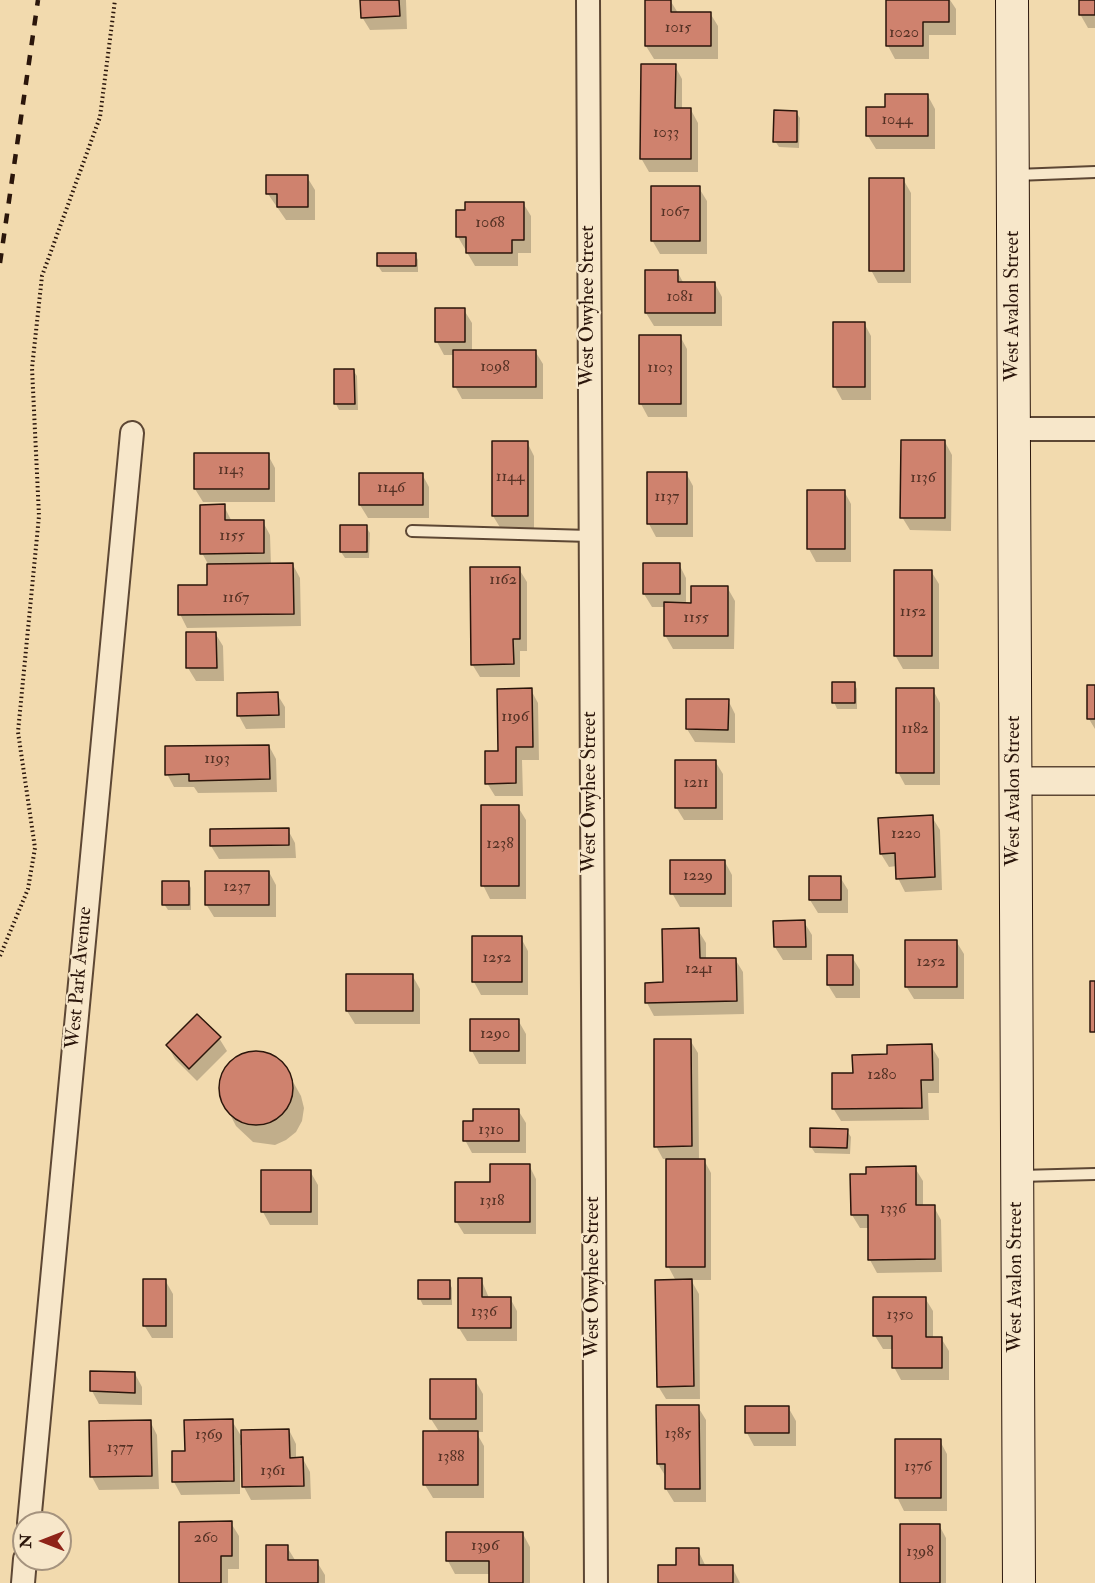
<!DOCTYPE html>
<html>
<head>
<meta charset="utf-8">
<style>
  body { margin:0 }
  #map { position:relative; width:1095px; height:1583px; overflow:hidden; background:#f2daae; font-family:"IM FELL Double Pica",serif }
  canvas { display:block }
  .north { position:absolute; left:12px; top:1511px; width:60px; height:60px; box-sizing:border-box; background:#f7e7ca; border:2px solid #a5937e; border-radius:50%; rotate:270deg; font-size:16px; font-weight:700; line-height:24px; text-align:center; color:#2b160b }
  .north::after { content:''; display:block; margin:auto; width:21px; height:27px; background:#8f2418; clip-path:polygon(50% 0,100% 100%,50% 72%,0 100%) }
</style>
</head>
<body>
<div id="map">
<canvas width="1095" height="1583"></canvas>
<div class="north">N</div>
</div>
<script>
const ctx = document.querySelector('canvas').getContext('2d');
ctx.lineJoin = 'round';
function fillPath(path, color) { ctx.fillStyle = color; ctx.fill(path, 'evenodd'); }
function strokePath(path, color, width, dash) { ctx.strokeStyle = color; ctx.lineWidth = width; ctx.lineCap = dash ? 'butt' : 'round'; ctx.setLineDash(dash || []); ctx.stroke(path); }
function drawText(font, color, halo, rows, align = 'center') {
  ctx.font = font + ' "IM FELL Double Pica",serif'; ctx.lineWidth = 4.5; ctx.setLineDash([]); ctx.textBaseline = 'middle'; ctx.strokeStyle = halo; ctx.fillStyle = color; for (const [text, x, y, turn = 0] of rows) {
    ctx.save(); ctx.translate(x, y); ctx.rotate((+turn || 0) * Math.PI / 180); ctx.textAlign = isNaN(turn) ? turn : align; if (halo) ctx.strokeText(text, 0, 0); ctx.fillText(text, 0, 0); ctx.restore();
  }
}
fillPath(new Path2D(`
  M 362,0 L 406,0 L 407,29 L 370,30 L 362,17 Z
  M 670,0 L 678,13 L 710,13 L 718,26 L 718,59 L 654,59 L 646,46 Z
  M 888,0 L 950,0 L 956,9 L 956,35 L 929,35 L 929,59 L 895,59 L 888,46 Z
  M 1080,0 L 1095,0 L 1095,28 L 1088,28 L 1080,14 Z
  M 675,66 L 682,79 L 682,110 L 691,110 L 698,123 L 698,172 L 649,172 L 641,158 Z
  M 928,96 L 935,109 L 935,149 L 876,149 L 868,136 L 887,109 Z
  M 796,112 L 800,118 L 799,148 L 779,147 L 775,141 Z
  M 307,177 L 315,190 L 315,220 L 286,220 L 268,194 Z
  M 903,179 L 911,193 L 911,283 L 878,283 L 871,270 Z
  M 699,188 L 707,201 L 707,254 L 660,254 L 652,240 Z
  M 523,203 L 531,216 L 531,253 L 518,253 L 518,266 L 475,266 L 458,237 Z
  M 415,254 L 418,260 L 418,272 L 382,272 L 378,266 Z
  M 677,271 L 684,284 L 715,284 L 722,297 L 722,326 L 654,326 L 646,313 Z
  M 464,310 L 472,323 L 472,351 L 535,351 L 543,364 L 543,399 L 462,399 L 455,386 L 455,355 L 444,355 L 437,342 Z
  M 864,323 L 871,336 L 871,400 L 842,400 L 835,387 Z
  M 641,336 L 680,336 L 687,349 L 687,417 L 648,417 L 641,404 Z
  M 353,370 L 357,376 L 358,410 L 339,410 L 336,404 Z
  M 527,442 L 534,456 L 534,529 L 501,529 L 493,516 Z
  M 945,442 L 952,455 L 951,531 L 910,530 L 902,517 Z
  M 268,455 L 275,468 L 275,502 L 203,502 L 195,489 Z
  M 686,473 L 693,486 L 693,537 L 656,537 L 649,524 Z
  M 422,474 L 429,487 L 429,518 L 368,518 L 360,505 Z
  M 844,491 L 851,504 L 851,562 L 816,562 L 809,549 Z
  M 224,506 L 232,522 L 263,522 L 270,535 L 271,565 L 293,565 L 300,578 L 301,626 L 187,628 L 180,614 L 209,586 L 208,564 L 202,553 Z
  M 366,527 L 370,533 L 369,558 L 345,558 L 341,552 Z
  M 644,564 L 679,564 L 686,578 L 686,604 L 693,604 L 727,587 L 735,601 L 734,649 L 673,649 L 665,635 L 666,607 L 652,607 L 644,594 Z
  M 519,569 L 527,582 L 527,651 L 520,651 L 520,677 L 480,677 L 472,664 Z
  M 931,571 L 939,584 L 939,669 L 903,669 L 895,655 Z
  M 215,633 L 223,646 L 224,681 L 196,681 L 188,668 L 187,634 Z
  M 854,683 L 857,689 L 857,709 L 837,709 L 834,702 Z
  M 1095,686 L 1095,729 L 1089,719 Z
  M 531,690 L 538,703 L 539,760 L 522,760 L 523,796 L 495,796 L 487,783 Z
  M 933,690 L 940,703 L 940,785 L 905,785 L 898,772 Z
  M 277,694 L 285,707 L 285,728 L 246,729 L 239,716 Z
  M 688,700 L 728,700 L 735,714 L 735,743 L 695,742 L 687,729 Z
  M 269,746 L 276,759 L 277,792 L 198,793 L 194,787 L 174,787 L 167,774 Z
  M 715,761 L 723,774 L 723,820 L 684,820 L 676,807 Z
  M 518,807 L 526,820 L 526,899 L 490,899 L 483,885 Z
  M 932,817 L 940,830 L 942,890 L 905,892 L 898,878 L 897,866 L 889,867 L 881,854 Z
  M 288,830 L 295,843 L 296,858 L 219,859 L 211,846 Z
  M 725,862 L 732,875 L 732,907 L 680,907 L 672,893 Z
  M 269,872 L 276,885 L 276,917 L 214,917 L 206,904 Z
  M 810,877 L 840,877 L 848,890 L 848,913 L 818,913 L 810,900 Z
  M 188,882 L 191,888 L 191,910 L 168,910 L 164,904 Z
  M 804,922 L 812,935 L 812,960 L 783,960 L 775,947 L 775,923 Z
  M 698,930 L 706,943 L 706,960 L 735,959 L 743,972 L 744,1014 L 654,1016 L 647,1003 L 664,984 Z
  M 474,938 L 521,938 L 528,951 L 528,995 L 481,995 L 474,982 Z
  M 956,941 L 964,954 L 964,999 L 914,999 L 906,986 Z
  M 852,957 L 860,970 L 860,998 L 836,998 L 828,985 Z
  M 412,975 L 420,989 L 420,1024 L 355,1024 L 347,1011 Z
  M 518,1020 L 526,1034 L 526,1064 L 479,1064 L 472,1051 Z
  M 219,1038 L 227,1051 L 197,1081 L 175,1059 L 168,1046 Z
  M 690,1040 L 698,1053 L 699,1160 L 704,1160 L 711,1173 L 711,1280 L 691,1280 L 699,1294 L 700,1399 L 666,1399 L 658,1386 L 676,1281 L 668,1266 L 668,1159 L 663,1159 L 656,1146 Z
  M 931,1046 L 939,1059 L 939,1093 L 928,1093 L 929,1120 L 841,1121 L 833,1108 L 854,1074 L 888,1056 Z
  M 261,1052 L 273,1056 L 283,1064 L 301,1096 L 304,1108 L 302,1121 L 296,1132 L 286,1140 L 275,1145 L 253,1142 L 236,1126 L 220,1095 L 223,1073 L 238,1056 Z
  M 518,1110 L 526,1123 L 526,1153 L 472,1153 L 465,1140 Z
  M 847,1131 L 851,1137 L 850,1154 L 815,1153 L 811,1147 Z
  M 529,1165 L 536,1179 L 536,1234 L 464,1234 L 456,1221 L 492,1183 Z
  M 915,1168 L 923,1181 L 923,1207 L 934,1207 L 941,1220 L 942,1272 L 877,1273 L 870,1260 L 869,1228 L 860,1228 L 852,1215 L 867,1176 Z
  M 263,1171 L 310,1171 L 318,1185 L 318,1225 L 270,1225 L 263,1212 Z
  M 459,1279 L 481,1279 L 489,1298 L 510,1298 L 517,1311 L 517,1341 L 467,1341 L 459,1328 Z
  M 165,1280 L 173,1294 L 173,1338 L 152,1338 L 144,1325 Z
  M 449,1282 L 452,1288 L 452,1305 L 423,1305 L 420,1299 Z
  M 925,1298 L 933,1311 L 933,1338 L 941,1338 L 949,1351 L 949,1380 L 901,1380 L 894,1367 L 894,1349 L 883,1349 L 875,1336 Z
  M 135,1374 L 142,1387 L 142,1405 L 99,1404 L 92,1391 Z
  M 475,1380 L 483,1394 L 483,1432 L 476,1432 L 484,1446 L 484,1498 L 433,1498 L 425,1485 L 440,1433 L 431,1419 Z
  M 658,1407 L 698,1407 L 706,1420 L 706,1502 L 674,1502 L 666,1489 L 666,1477 L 658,1464 Z
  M 788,1407 L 796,1421 L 796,1446 L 754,1446 L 747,1433 Z
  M 150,1421 L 157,1435 L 159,1489 L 99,1490 L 92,1477 Z
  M 232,1421 L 243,1439 L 289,1430 L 296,1444 L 296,1459 L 303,1459 L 310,1472 L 311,1499 L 251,1500 L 244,1487 L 243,1445 L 240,1445 L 240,1494 L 181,1495 L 174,1482 L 186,1453 Z
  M 940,1441 L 947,1454 L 947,1511 L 904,1511 L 897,1497 Z
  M 231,1523 L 239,1536 L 239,1569 L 228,1569 L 228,1583 L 181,1583 Z
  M 939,1525 L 946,1538 L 946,1583 L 901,1583 Z
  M 523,1534 L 530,1547 L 530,1583 L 491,1583 L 491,1574 L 455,1574 L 448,1561 Z
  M 287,1547 L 295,1560 L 317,1562 L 325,1575 L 325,1583 L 268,1583 Z
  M 698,1550 L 706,1567 L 732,1567 L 740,1583 L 659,1583 Z`), '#0003');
const building = new Path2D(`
  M 360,0 L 399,0 L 400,16 L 361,18 Z
  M 645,0 L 671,0 L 671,12 L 711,12 L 711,46 L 645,46 Z
  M 886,0 L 949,0 L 949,22 L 923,22 L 923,46 L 886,46 Z
  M 1079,0 L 1095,0 L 1095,15 L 1079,15 Z
  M 641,64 L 676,64 L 675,108 L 691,108 L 691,159 L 640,159 Z
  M 885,94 L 928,94 L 928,136 L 866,136 L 866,107 L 885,107 Z
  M 774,110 L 797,111 L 797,142 L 773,142 Z
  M 266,175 L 308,175 L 308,207 L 277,207 L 277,194 L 266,194 Z
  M 869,178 L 904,178 L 904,271 L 869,271 Z
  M 651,186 L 700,186 L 700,241 L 651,241 Z
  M 465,202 L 524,202 L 524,240 L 512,240 L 512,253 L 466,253 L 466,237 L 456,237 L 456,210 L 465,210 Z
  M 377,253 L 416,253 L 416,266 L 377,266 Z
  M 645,270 L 678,270 L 678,282 L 715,282 L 715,313 L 645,313 Z
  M 435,308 L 465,308 L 465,342 L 435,342 Z
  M 833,322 L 865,322 L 865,387 L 833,387 Z
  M 639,335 L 681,335 L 681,404 L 639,404 Z
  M 453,350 L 536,350 L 536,387 L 453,387 Z
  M 334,369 L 354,369 L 355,404 L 334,404 Z
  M 901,440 L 945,440 L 945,518 L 900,518 Z
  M 492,441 L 528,441 L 528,516 L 492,516 Z
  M 194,453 L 269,453 L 269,489 L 194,489 Z
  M 647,472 L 687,472 L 687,524 L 647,524 Z
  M 359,473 L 423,473 L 423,505 L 359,505 Z
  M 807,490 L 845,490 L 845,549 L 807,549 Z
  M 225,504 L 225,520 L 264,520 L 264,553 L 200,554 L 200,505 Z
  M 340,525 L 367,525 L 367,552 L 340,552 Z
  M 293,563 L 294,614 L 178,615 L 178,585 L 207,585 L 207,564 Z
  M 643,563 L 680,563 L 680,594 L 643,594 Z
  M 470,567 L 520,567 L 520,639 L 513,639 L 514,664 L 471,665 Z
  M 894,570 L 932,570 L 932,656 L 894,656 Z
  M 691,586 L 728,586 L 728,636 L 664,636 L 664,602 L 691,603 Z
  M 186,632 L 216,632 L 217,668 L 186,668 Z
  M 832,682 L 855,682 L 855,703 L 832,703 Z
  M 1087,685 L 1095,685 L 1095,719 L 1087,719 Z
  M 532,688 L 533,747 L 516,747 L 516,783 L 485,784 L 485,751 L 498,751 L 497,689 Z
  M 896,688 L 934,688 L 934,773 L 896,773 Z
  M 278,692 L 279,715 L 237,716 L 237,693 Z
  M 686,699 L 729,699 L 728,730 L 686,729 Z
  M 269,745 L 270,779 L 189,781 L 189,774 L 165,775 L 165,746 Z
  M 675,760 L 716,760 L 716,808 L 675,808 Z
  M 481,805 L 519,805 L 519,886 L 481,886 Z
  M 933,815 L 935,877 L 896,879 L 895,853 L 880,854 L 878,818 Z
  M 289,828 L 289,845 L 210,846 L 210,829 Z
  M 670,860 L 725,860 L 725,894 L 670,894 Z
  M 205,871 L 269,871 L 269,905 L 205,905 Z
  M 809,876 L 841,876 L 841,900 L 809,900 Z
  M 162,881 L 189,881 L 189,905 L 162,905 Z
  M 805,920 L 806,947 L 774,947 L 773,921 Z
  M 699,928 L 700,958 L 736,958 L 737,1001 L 645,1003 L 645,983 L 663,982 L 662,929 Z
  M 472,936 L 522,936 L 522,982 L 472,982 Z
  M 905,940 L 957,940 L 957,987 L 905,987 Z
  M 827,955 L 853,955 L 853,985 L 827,985 Z
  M 346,974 L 413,974 L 413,1011 L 346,1011 Z
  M 1090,981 L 1095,981 L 1095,1032 L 1090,1032 Z
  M 197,1014 L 221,1037 L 189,1069 L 166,1045 Z
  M 470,1019 L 519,1019 L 519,1051 L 470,1051 Z
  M 654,1039 L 691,1039 L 692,1146 L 654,1147 Z
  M 932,1044 L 933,1080 L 921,1080 L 922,1108 L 832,1109 L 832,1073 L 853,1073 L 852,1055 L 887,1054 L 887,1045 Z
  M219 1088a37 37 0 1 1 74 0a37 37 0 1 1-74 0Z
  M 473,1109 L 519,1109 L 519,1141 L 463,1141 L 463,1121 L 473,1121 Z
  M 810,1128 L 848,1129 L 847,1148 L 810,1147 Z
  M 666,1159 L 705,1159 L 705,1267 L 666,1267 Z
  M 490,1164 L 530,1164 L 530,1222 L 455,1222 L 455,1182 L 490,1182 Z
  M 916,1166 L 916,1205 L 935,1205 L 935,1259 L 868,1260 L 868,1215 L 851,1215 L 850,1174 L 866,1174 L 866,1167 Z
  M 261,1170 L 311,1170 L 311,1212 L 261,1212 Z
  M 458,1278 L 482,1278 L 482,1297 L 511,1297 L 511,1328 L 458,1328 Z
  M 143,1279 L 166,1279 L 166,1326 L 143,1326 Z
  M 692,1279 L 694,1386 L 657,1387 L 655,1280 Z
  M 418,1280 L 450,1280 L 450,1299 L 418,1299 Z
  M 873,1297 L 926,1297 L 926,1337 L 942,1337 L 942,1368 L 892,1368 L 892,1336 L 873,1336 Z
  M 90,1371 L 135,1372 L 135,1393 L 90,1391 Z
  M 430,1379 L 476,1379 L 476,1419 L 430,1419 Z
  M 656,1405 L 699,1405 L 700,1489 L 665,1489 L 665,1464 L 657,1464 Z
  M 745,1406 L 789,1406 L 789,1433 L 745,1433 Z
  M 233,1419 L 234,1481 L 172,1482 L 172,1451 L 185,1451 L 184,1420 Z
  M 151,1420 L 152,1476 L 90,1477 L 89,1421 Z
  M 289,1429 L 290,1458 L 303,1457 L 304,1486 L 242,1487 L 241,1430 Z
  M 423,1431 L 478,1431 L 478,1485 L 423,1485 Z
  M 895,1439 L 941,1439 L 941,1498 L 895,1498 Z
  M 232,1521 L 232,1556 L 221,1556 L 221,1583 L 179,1583 L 179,1522 Z
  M 900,1524 L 940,1524 L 940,1583 L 900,1583 Z
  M 446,1532 L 523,1532 L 523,1583 L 489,1583 L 489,1561 L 446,1561 Z
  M 266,1545 L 288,1545 L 288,1560 L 318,1560 L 318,1583 L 266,1583 Z
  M 676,1548 L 699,1548 L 699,1565 L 733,1565 L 733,1583 L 658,1583 L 658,1565 L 676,1565 Z`);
fillPath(building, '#cf826e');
strokePath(building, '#2b160b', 1.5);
const service = new Path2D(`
  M 1016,175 L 1095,172
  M 412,531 L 590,536
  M 1020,1176 L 1095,1174`);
const minor = new Path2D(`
  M 588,0 L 596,1583
  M 1014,429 L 1095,429
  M 29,1523 L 132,433
  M 23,1583 L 25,1559`);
const tertiary = new Path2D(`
  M 1015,781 L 1095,781`);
const secondary = new Path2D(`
  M 1012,0 L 1019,1583`);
strokePath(service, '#5d4734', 14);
strokePath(minor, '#5d4734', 26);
strokePath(tertiary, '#5d4734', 30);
strokePath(secondary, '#2b160b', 34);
strokePath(new Path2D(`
  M 0,956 L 28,889 L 35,848 L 18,732 L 39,516 L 32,368 L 42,276 L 100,117 L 115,0`), '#2b160b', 4, [1.5, 3]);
strokePath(service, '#f7e7ca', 10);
strokePath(minor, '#f7e7ca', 22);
strokePath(tertiary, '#f7e7ca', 27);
strokePath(secondary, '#f7e7ca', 32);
strokePath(new Path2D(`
  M 0,263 L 38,0`), '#2b160b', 4.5, [10, 10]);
drawText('16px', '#543124', null, [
  ["1015",678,29],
  ["1020",904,34],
  ["1044",897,121],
  ["1033",666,134],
  ["1067",675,213],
  ["1068",490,224],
  ["1081",680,298],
  ["1098",495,368],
  ["1103",660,369],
  ["1143",231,471],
  ["1144",510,478],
  ["1136",923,479],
  ["1146",391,489],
  ["1137",667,498],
  ["1155",232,537],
  ["1162",503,581],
  ["1167",236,599],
  ["1152",913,613],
  ["1155",696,619],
  ["1196",515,718],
  ["1182",915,730],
  ["1193",217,760],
  ["1211",696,784],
  ["1220",906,835],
  ["1238",500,845],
  ["1229",698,877],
  ["1237",237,888],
  ["1252",497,959],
  ["1252",931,963],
  ["1241",699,970],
  ["1290",495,1035],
  ["1280",882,1076],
  ["1310",491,1131],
  ["1318",492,1202],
  ["1336",893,1210],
  ["1336",484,1313],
  ["1350",900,1316],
  ["1385",678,1435],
  ["1369",209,1436],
  ["1377",120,1449],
  ["1388",451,1458],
  ["1376",918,1468],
  ["1361",273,1472],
  ["260",206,1539],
  ["1396",485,1547],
  ["1398",920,1553]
]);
drawText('20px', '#2b160b', '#f7e7ca', [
  ["West Owyhee Street",589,306,-90],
  ["West Avalon Street",1014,306,-90],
  ["West Avalon Street",1015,791,-90],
  ["West Owyhee Street",591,792,-90],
  ["West Park Avenue",80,978,-85],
  ["West Owyhee Street",594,1277,-90],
  ["West Avalon Street",1017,1277,-90]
]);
</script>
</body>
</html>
